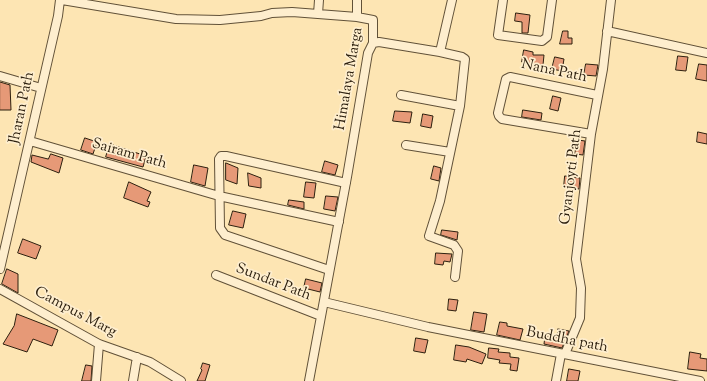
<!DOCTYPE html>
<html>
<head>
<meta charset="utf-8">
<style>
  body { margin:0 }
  canvas { display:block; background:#fde5b3 }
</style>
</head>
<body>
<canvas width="707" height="381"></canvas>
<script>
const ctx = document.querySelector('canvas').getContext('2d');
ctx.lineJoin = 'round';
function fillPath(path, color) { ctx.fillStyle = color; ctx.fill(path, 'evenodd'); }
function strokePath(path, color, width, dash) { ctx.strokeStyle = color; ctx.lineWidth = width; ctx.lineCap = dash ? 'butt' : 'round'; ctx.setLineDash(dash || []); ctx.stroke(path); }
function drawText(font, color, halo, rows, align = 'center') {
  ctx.font = font + ' "Sorts Mill Goudy",serif'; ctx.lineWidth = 3.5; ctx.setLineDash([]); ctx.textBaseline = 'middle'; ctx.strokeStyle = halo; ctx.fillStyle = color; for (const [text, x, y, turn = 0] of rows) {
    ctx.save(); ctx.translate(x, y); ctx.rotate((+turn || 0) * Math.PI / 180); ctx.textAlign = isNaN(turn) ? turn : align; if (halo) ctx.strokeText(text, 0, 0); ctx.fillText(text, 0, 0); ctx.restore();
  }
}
const building = new Path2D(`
  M 516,13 L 530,15 L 528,33 L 522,33 L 522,22 L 515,21 Z
  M 563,31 L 568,31 L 568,38 L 572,38 L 572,44 L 560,44 Z
  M 524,50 L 533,52 L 533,55 L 544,55 L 543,65 L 522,62 Z
  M 678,56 L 688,57 L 686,71 L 676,70 Z
  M 555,57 L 564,59 L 562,71 L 552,69 Z
  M 586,64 L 598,65 L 596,76 L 584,75 Z
  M 699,64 L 707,65 L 707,81 L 696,79 Z
  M 0,82 L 10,85 L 11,110 L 0,110 Z
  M 553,96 L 561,98 L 558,111 L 550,109 Z
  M 523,110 L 542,113 L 541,120 L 522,117 Z
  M 395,111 L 412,112 L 410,123 L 393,121 Z
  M 423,114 L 433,116 L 431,128 L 421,126 Z
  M 698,132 L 707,134 L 707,144 L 697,142 Z
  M 85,138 L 97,142 L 93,154 L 81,150 Z
  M 578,140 L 585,141 L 583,155 L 575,154 Z
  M 110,144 L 146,156 L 143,167 L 106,157 Z
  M 51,154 L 63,158 L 59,173 L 31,162 L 32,155 L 48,159 Z
  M 325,161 L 338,165 L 335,175 L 322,172 Z
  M 226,163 L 238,168 L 237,184 L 226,180 Z
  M 194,165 L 208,168 L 205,186 L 191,182 Z
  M 434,166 L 441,168 L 439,181 L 431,179 Z
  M 248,173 L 261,178 L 261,188 L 249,186 Z
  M 565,176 L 580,178 L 579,189 L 564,187 Z
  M 129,182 L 151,192 L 147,201 L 150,202 L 148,207 L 124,198 Z
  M 306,182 L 316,183 L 314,198 L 304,197 Z
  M 326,196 L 338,197 L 335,211 L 324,209 Z
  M 289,200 L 304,202 L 304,209 L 288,205 Z
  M 233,211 L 246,214 L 243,228 L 229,225 Z
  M 442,230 L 458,232 L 457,240 L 441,235 Z
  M 23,239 L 41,246 L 36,259 L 18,253 Z
  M 436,253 L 452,254 L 450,262 L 444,261 L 443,265 L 435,264 Z
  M 7,269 L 18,274 L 18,293 L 2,284 Z
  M 306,279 L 322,283 L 320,292 L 304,288 Z
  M 449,299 L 458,300 L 456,311 L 448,310 Z
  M 474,312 L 487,314 L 484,332 L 471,330 Z
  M 17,314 L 58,330 L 52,346 L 33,339 L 27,352 L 3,344 L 14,326 Z
  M 500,322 L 507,323 L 507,326 L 523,329 L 520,340 L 497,335 Z
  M 558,329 L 569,331 L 562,348 L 544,344 L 545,336 L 557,337 Z
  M 416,338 L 428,340 L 425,353 L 414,351 Z
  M 456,345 L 469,347 L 486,354 L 482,364 L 467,359 L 466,362 L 454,360 Z
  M 489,348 L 499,349 L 498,352 L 510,353 L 510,357 L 519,358 L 517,371 L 510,370 L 511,364 L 499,363 L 500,360 L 488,358 Z
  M 690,352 L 701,354 L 700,358 L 707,359 L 707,371 L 688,369 Z
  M 203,363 L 210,365 L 205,381 L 197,381 L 202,370 L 201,369 Z
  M 86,365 L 92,366 L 91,381 L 82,381 Z
  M 569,369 L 580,371 L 578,381 L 567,381 Z`);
fillPath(building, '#e69977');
strokePath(building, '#2d200f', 1);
const street = new Path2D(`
  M 62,0 L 176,19 L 220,20 L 261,16 L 272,13 L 292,12 L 357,17 L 373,20 L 373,43 L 368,53 L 347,177 L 309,381
  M 452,0 L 440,52 L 462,57 L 465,59 L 460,106 L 440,201 L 429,236 L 454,245 L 458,251 L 455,277
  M 503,0 L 498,35 L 542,41 L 547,37 L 552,0
  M 318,14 L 319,0
  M 357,17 L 357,0
  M 607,31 L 707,53
  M 373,43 L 379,42 L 440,52
  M 0,76 L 41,88
  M 401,95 L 460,106
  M 591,134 L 502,119 L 499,116 L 498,113 L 506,79 L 510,77 L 597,95
  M 30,141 L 219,196 L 339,222
  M 406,145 L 450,152
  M 0,269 L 58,16 L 60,0
  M 329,270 L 225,235 L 220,228 L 219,159 L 221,156 L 226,156 L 346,183
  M 216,275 L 321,316
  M 0,289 L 99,344 L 150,362 L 181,381
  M 324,302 L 428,327 L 700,381
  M 565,354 L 580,318 L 581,288 L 576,259 L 591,134 L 603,69 L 611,0
  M 96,381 L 99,344
  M 133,381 L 137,357
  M 556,381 L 561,354`);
strokePath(street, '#615138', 10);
strokePath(street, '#feeece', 8);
drawText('15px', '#2d200f', '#feeece', [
  ["Nana Path",554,72,12],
  ["Himalaya Marga",350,79,-80],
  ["Jharan Path",23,108,-78],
  ["Sairam Path",129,155,16],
  ["Gyanjoyti Path",572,177,-83],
  ["Sundar Path",273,283,21],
  ["Campus Marg",75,313,28],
  ["Buddha path",567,341,11]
]);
</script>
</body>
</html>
